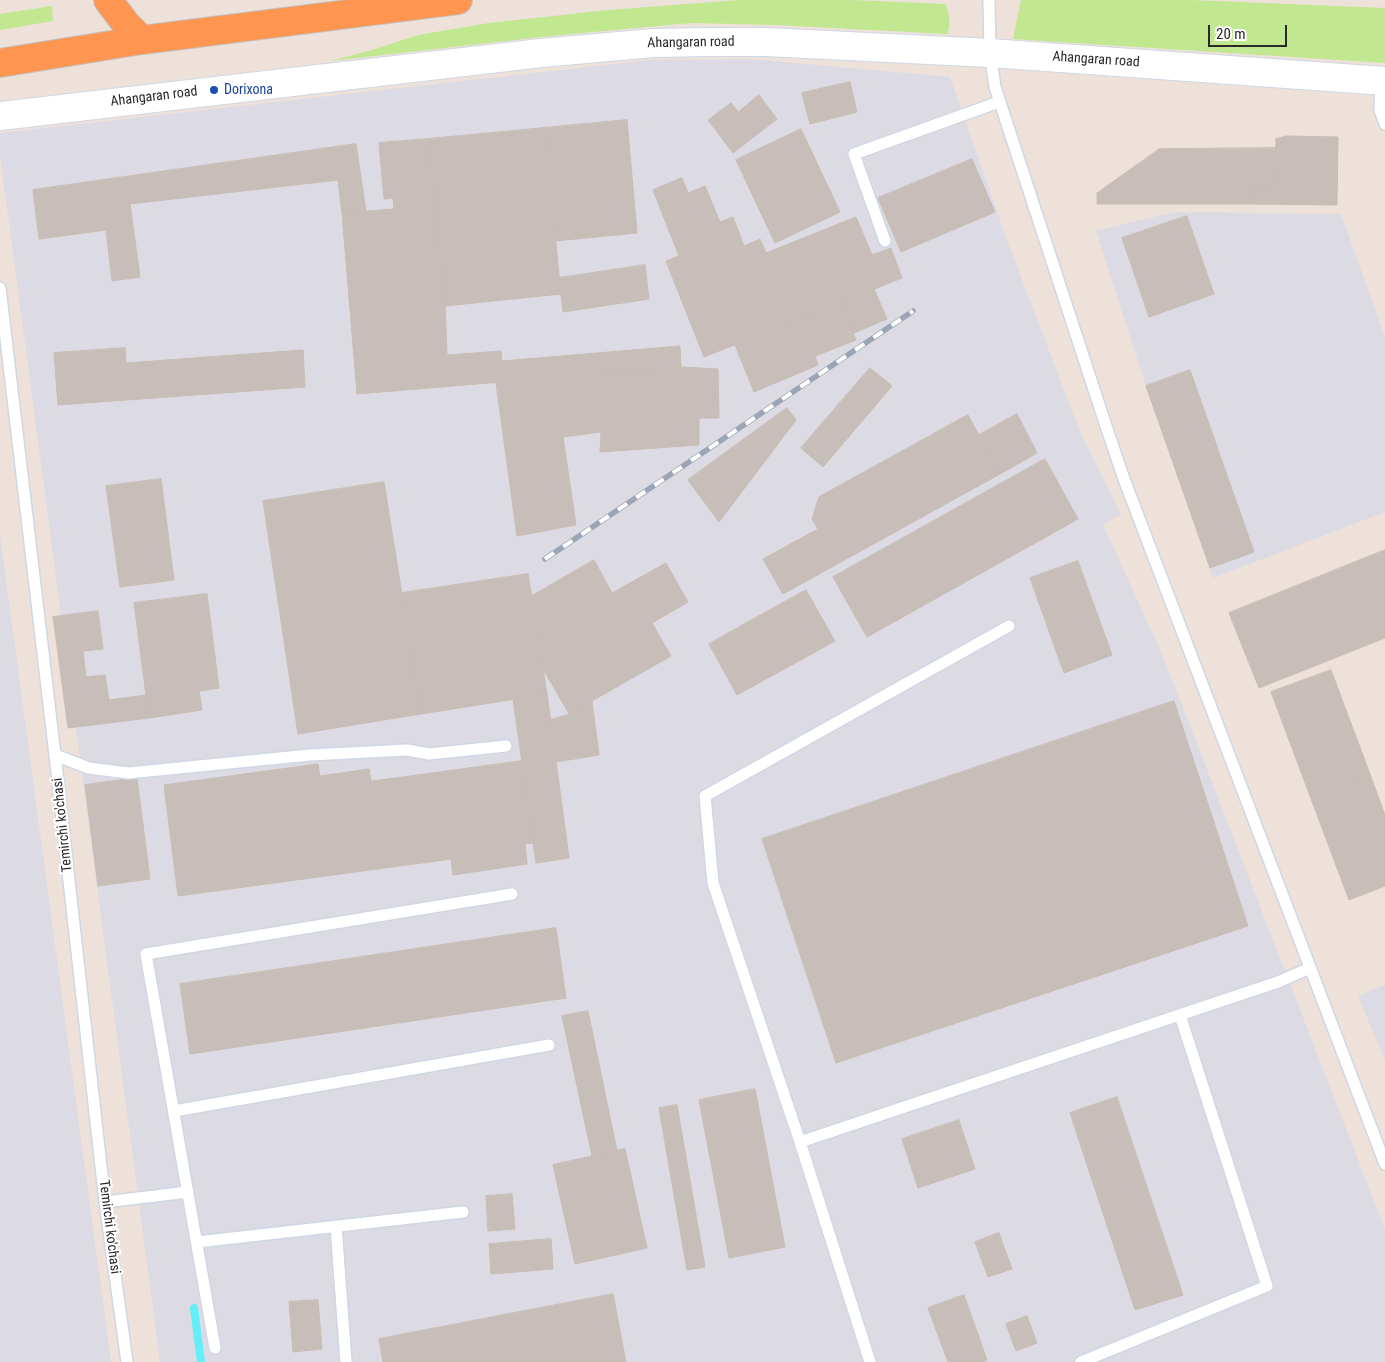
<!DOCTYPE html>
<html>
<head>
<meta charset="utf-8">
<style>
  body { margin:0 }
  #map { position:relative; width:1385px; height:1362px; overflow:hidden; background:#ede1d9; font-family:"Roboto Condensed",sans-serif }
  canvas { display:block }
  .scale { position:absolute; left:1208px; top:25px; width:79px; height:22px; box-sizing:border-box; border:2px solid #292929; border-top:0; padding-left:6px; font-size:15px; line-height:18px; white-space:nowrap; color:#292929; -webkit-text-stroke:4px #fff; paint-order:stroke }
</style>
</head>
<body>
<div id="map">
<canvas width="1385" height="1362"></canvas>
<div class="scale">20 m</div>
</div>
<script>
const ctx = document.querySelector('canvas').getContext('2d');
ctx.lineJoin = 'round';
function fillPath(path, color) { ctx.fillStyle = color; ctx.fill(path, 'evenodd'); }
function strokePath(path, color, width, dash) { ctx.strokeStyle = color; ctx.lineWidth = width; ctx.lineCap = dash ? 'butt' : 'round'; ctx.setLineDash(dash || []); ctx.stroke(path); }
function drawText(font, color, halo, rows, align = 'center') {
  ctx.font = font + ' "Roboto Condensed",sans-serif'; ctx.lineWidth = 4.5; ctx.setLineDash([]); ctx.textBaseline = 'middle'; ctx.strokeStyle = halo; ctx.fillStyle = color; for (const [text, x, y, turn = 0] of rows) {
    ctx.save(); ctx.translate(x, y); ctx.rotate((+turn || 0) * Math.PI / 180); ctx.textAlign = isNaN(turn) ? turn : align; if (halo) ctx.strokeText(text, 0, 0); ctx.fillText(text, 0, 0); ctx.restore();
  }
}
fillPath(new Path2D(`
  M 750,59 L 950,77 L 1007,240 L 1079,429 L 1121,515 L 1103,524 L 1165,661 L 1385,1229 L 1385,1362 L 160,1362 L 0,155 L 0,133 L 649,60 Z
  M 1175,212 L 1341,214 L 1385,337 L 1385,512 L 1213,578 L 1146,386 L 1096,231 Z
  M 0,535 L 111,1362 L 0,1362 Z
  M 1385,985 L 1385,1061 L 1358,996 Z`), '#dcdbe4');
fillPath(new Path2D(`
  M 739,0 L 851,0 L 945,4 C 950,14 951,24 947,34 L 776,25 L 691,23 L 550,36 L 330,61 L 372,50 L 418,35 L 489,23 L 608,10 Z
  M 1021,0 L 1191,0 L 1385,8 L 1385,63 L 1013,39 Z
  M 52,6 L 53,21 L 0,30 L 0,14 Z`), '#c1e891');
strokePath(new Path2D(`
  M 194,1308 L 201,1362`), '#63eff8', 8);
const building = new Path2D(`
  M 850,82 L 857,112 L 810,124 L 802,93 Z
  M 759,95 L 777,119 L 733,153 L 708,120 L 731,103 L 738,112 Z
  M 627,120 L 637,233 L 555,241 L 544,128 Z
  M 544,128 L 561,294 L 445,306 L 428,139 Z
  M 801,129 L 840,212 L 775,243 L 736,160 Z
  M 1287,136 L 1338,137 L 1337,205 L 1252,204 L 1252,188 L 1275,188 L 1276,139 Z
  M 428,139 L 445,306 L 447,355 L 501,351 L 502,361 L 680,346 L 681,367 L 357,394 L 342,213 L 394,209 L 393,198 L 384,199 L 379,143 Z
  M 356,144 L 366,211 L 342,213 L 338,180 L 130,204 L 140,277 L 112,281 L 106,230 L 39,239 L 33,190 Z
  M 1276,148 L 1275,188 L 1252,188 L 1252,204 L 1097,204 L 1097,193 L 1159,149 Z
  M 972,159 L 995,212 L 901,252 L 878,198 Z
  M 682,178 L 688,193 L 705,186 L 720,222 L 733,217 L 744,246 L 760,239 L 766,253 L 856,217 L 872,255 L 891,248 L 902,278 L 704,357 L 666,261 L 679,256 L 653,190 Z
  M 1187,216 L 1214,294 L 1149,317 L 1122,238 Z
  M 645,265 L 649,299 L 563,312 L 559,278 Z
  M 874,289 L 887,319 L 854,333 L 841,302 Z
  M 841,302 L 856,340 L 815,356 L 818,365 L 754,392 L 735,345 Z
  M 125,348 L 126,363 L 303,350 L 305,387 L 58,405 L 54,353 Z
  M 681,367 L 718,369 L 719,418 L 699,418 L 699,445 L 600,452 L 601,432 L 563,437 L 576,525 L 517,536 L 496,383 Z
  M 870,368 L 892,386 L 823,467 L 801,448 Z
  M 1190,370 L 1254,552 L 1210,568 L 1146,386 Z
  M 787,408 L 796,420 L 719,522 L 688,480 Z
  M 1017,414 L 1037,453 L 1000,474 L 979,435 Z
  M 968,415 L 1000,474 L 783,594 L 763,559 L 818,529 L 812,519 L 819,497 Z
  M 1045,459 L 1078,519 L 867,637 L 833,577 Z
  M 161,479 L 174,580 L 120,587 L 106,486 Z
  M 384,482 L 421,714 L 298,734 L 263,501 Z
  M 1385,550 L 1385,638 L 1259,688 L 1229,613 Z
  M 594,560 L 612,593 L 666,563 L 688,602 L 652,623 L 671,656 L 569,714 L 542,667 L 532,596 Z
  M 1078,561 L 1112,655 L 1064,673 L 1030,578 Z
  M 528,574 L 547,694 L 421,714 L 402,593 Z
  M 806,590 L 835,641 L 737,695 L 709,644 Z
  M 207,594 L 219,688 L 199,691 L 202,710 L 149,718 L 134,603 Z
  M 98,611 L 103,649 L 83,651 L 86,677 L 105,675 L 109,700 L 146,695 L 149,718 L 68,728 L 53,617 Z
  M 1331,670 L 1370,774 L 1310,796 L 1271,692 Z
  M 547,694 L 569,858 L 536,863 L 513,699 Z
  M 592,701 L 599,755 L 556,762 L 550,720 L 569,714 Z
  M 1174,701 L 1248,926 L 836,1063 L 762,839 Z
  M 522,761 L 533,843 L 525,844 L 527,864 L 453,875 L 451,859 L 178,896 L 164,785 L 318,764 L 320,776 L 369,769 L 371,781 Z
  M 1370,774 L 1385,815 L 1385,886 L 1349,900 L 1310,796 Z
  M 137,778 L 150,879 L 98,886 L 85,785 Z
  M 556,928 L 566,998 L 190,1054 L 180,984 Z
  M 588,1011 L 617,1151 L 592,1156 L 562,1016 Z
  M 755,1089 L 785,1247 L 729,1258 L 699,1100 Z
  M 1117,1097 L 1183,1295 L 1135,1310 L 1070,1113 Z
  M 677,1105 L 705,1267 L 687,1270 L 659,1108 Z
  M 959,1120 L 975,1169 L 918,1188 L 902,1139 Z
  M 625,1149 L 647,1248 L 575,1264 L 553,1165 Z
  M 512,1194 L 515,1229 L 488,1231 L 486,1196 Z
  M 999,1233 L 1012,1269 L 988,1277 L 975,1242 Z
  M 551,1239 L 553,1269 L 491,1274 L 489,1244 Z
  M 613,1294 L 626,1362 L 383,1362 L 379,1339 Z
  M 964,1295 L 987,1360 L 982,1362 L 948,1362 L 928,1308 Z
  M 318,1300 L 322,1349 L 293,1352 L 289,1302 Z
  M 1027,1316 L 1037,1343 L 1016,1351 L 1006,1324 Z`);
fillPath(building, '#c8beb9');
strokePath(building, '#c8bcb3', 1);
const service = new Path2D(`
  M 989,0 L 990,53 L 995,87 L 1106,426 L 1124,479 L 1385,1164
  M 1381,81 L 1380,110 L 1385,124
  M 885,241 L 854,154 L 999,102
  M 0,288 L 55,755 L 105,1202 L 127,1362
  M 55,755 L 89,768 L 128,773 L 310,755 L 407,750 L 429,754 L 506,746
  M 174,1111 L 549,1045
  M 800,1142 L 713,883 L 705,796 L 1009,626
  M 105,1202 L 188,1192
  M 336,1226 L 346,1362
  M 197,1242 L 463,1212
  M 215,1348 L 146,954 L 512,894
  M 870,1362 L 800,1142 L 1278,982 L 1310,968
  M 1081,1362 L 1267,1286 L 1180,1015`);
const secondary = new Path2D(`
  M 0,116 L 541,53 L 653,43 L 709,42 L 766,42 L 990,53 L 1385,81`);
const trunk = new Path2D(`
  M 108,0 L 126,24 L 142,40
  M 0,63 L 142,40 L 458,0`);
strokePath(service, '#cfd7e4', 14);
strokePath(secondary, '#cfd7e4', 30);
strokePath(trunk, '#c3c3c3', 30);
strokePath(service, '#fff', 11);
strokePath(secondary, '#fff', 28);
strokePath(trunk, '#fe9551', 28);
const rail = new Path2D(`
  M 545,559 L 913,311`);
strokePath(rail, '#9ca5b5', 5.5);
strokePath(rail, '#fff', 4, [11]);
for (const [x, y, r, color] of [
  [214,90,5,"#1a4fb4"]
]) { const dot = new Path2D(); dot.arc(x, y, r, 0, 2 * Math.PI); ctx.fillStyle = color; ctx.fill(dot); strokePath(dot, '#fff', 2); }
drawText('14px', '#292929', '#fff', [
  ["Ahangaran road",691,43,-1],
  ["Ahangaran road",1096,60,4],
  ["Ahangaran road",154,97,-7],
  ["Temirchi ko'chasi",63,825,-96],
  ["Temirchi ko'chasi",109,1227,83]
]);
drawText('14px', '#164399', '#fff', [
  ["Dorixona",224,90]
], 'left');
</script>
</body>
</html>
